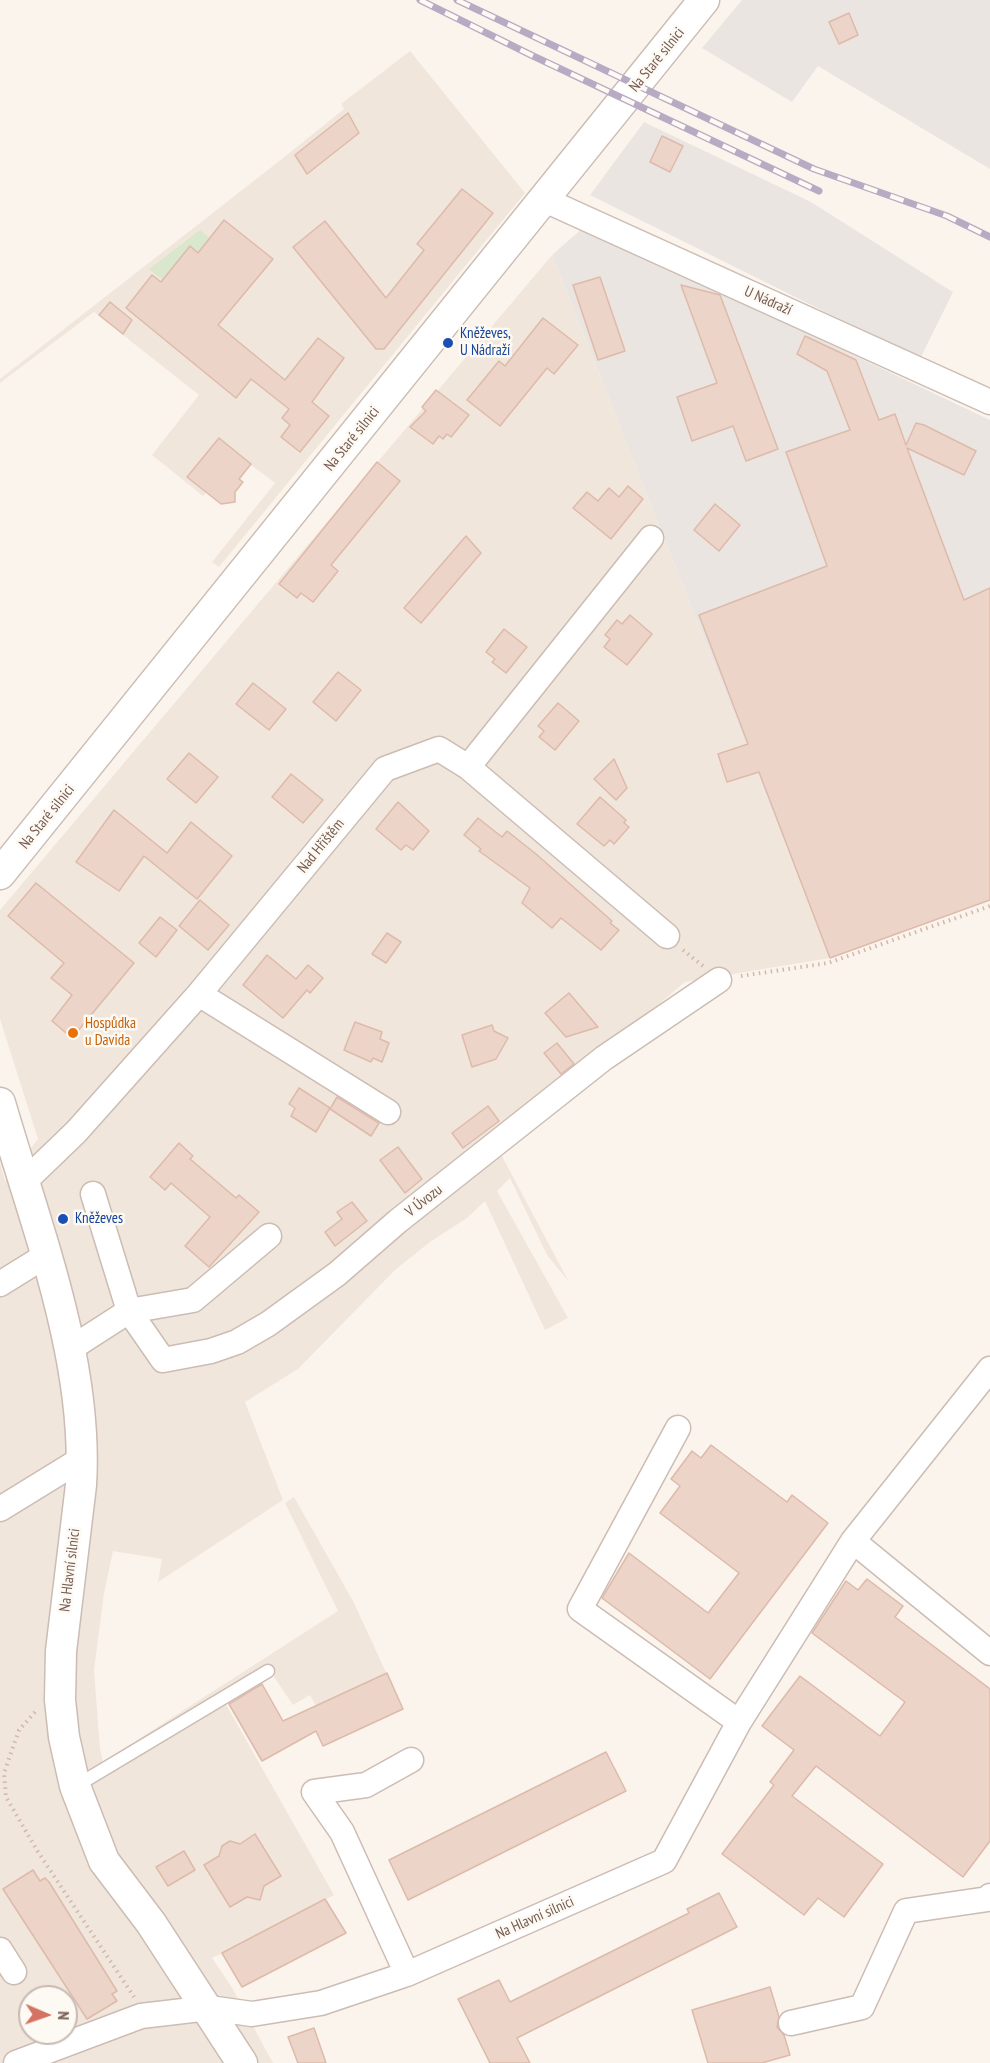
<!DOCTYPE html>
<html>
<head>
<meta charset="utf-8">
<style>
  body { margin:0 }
  #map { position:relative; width:990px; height:2063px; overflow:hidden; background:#fbf4ed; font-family:"PT Sans Narrow",sans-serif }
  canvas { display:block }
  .north { position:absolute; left:18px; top:1985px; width:60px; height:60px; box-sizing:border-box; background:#fdf9f3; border:2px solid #c6bab3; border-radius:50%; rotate:92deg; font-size:16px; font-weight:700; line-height:24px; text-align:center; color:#745b52 }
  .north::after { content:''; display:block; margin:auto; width:21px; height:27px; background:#d47362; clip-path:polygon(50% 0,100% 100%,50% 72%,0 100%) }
</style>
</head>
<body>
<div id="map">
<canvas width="990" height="2063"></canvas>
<div class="north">N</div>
</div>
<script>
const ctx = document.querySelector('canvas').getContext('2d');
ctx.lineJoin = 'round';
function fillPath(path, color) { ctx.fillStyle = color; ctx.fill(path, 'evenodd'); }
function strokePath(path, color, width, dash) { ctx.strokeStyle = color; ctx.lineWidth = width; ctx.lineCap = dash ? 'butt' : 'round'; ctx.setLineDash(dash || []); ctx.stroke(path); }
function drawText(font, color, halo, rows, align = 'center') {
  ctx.font = font + ' "PT Sans Narrow",sans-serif'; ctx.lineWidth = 5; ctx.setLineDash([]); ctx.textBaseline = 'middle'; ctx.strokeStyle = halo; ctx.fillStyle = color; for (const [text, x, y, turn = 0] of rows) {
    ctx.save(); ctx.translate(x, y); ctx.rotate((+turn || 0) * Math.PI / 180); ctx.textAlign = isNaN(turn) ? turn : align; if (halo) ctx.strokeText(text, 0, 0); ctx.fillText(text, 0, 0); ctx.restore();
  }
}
fillPath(new Path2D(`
  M 410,51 L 525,193 L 219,567 L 212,562 L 275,483 L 251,465 L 240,479 L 243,482 L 238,489 L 234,486 L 233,500 L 226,503 L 207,492 L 203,496 L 152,455 L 199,395 L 94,312 L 0,383 L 0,379 L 278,162 L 344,109 L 341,104 Z
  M 552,255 L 830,958 L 685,982 L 495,1143 L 569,1282 L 547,1255 L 510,1178 L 497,1191 L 568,1318 L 545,1330 L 485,1201 L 467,1218 L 430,1242 L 395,1270 L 298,1369 L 245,1402 L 283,1500 L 158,1582 L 162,1559 L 113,1551 L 104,1593 L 94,1670 L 100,1749 L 103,1762 L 338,1611 L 285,1503 L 294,1497 L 353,1601 L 403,1709 L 323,1746 L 306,1711 L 316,1706 L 310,1695 L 293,1705 L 270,1671 L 224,1701 L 334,1895 L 326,1899 L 346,1933 L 242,1987 L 223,1953 L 212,1958 L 231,1986 L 273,2063 L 0,2063 L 0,1163 L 5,1181 L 38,1139 L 0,1019 L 0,910 ZM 30,1997 L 66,1997 L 66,2033 L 30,2033 Z`), '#f1e6dc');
fillPath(new Path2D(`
  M 742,0 L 990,0 L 990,169 L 818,66 L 792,102 L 702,48 Z
  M 644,122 L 811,202 L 953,292 L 920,359 L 590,195 Z
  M 584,227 L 990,420 L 990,900 L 830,958 L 552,255 Z`), '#ebe5e1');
fillPath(new Path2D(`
  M 200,230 L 209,238 L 198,253 L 190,247 L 163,280 L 149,269 Z`), '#d9e7cc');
const building = new Path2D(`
  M 849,13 L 858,35 L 839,44 L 829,22 Z
  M 348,113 L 359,133 L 307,174 L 295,155 Z
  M 662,136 L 683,146 L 670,172 L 650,162 Z
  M 462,189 L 493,213 L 384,349 L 376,349 L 293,247 L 325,221 L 386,298 L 424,250 L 417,244 Z
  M 224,220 L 273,259 L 218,325 L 285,380 L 318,338 L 344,358 L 312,402 L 329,416 L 300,452 L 281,437 L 290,425 L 282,418 L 289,409 L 251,379 L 236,398 L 126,308 L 152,275 L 161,282 L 190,246 L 198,253 Z
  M 600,277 L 625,351 L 598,360 L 573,285 Z
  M 681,285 L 720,295 L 778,449 L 746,461 L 733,426 L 692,441 L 677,397 L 717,383 Z
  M 110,302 L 132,320 L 123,334 L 99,315 Z
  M 543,318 L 578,345 L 554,374 L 547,368 L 500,426 L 467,400 L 499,361 L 505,366 Z
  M 805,336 L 856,360 L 879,420 L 895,414 L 906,445 L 916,423 L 924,425 L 976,451 L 964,475 L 907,448 L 964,600 L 990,588 L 990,900 L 830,958 L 759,772 L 727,782 L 718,754 L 748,744 L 699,615 L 827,566 L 786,452 L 850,430 L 827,371 L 797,354 Z
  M 436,390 L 469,415 L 451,437 L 447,434 L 443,439 L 439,436 L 433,444 L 410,427 L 426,411 L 422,407 Z
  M 219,438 L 251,464 L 239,479 L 243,482 L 235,492 L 235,502 L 221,504 L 187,477 Z
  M 377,462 L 400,481 L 331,565 L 338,571 L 313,602 L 301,593 L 297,598 L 279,584 Z
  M 628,486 L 643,499 L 611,539 L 573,508 L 587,492 L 598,501 L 609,488 L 619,497 Z
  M 715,504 L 740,525 L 719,551 L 694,530 Z
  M 466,536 L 481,553 L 421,623 L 404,608 Z
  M 630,615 L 652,634 L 627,665 L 604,647 L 610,639 L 605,635 L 617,620 L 622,624 Z
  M 504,629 L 527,647 L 506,673 L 492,662 L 495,659 L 486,652 Z
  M 338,672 L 361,690 L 336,721 L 313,702 Z
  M 253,683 L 286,709 L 269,730 L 236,704 Z
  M 558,703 L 579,721 L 555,750 L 539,737 L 544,731 L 538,726 Z
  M 189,753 L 218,777 L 196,803 L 167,779 Z
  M 614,759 L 627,788 L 616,800 L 594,779 Z
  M 291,774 L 323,800 L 303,823 L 272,797 Z
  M 600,797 L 626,820 L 624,823 L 629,827 L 614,844 L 610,840 L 604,846 L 577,824 Z
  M 398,802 L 429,831 L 413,850 L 406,845 L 401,850 L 376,829 Z
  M 114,810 L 167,853 L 191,822 L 232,856 L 197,899 L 144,856 L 119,891 L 76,862 Z
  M 478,818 L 502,837 L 507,831 L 536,854 L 612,921 L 610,923 L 619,930 L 601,950 L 561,918 L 552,928 L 522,903 L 530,888 L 479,851 L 481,849 L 464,835 Z
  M 36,883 L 134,963 L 72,1038 L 52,1021 L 72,995 L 51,978 L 64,963 L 8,916 Z
  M 200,900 L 229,925 L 208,950 L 179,926 Z
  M 160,917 L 177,930 L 156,957 L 139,943 Z
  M 387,933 L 401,942 L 386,963 L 372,954 Z
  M 267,955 L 296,979 L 308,965 L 323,978 L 310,993 L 307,990 L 283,1018 L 243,985 Z
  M 569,993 L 598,1027 L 566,1037 L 545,1013 Z
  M 355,1022 L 382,1032 L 380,1039 L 389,1043 L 382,1062 L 373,1058 L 371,1062 L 344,1050 Z
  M 492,1025 L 494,1031 L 508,1038 L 496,1059 L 472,1067 L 462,1035 Z
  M 557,1043 L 574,1064 L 561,1074 L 544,1053 Z
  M 299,1088 L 330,1108 L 316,1132 L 291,1116 L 295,1108 L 289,1104 Z
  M 337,1097 L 379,1123 L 371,1136 L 330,1109 Z
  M 488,1106 L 499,1121 L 463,1148 L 452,1133 Z
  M 179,1143 L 193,1156 L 190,1159 L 236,1198 L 239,1195 L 259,1212 L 209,1267 L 185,1246 L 210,1217 L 171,1183 L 165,1190 L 150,1177 Z
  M 398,1147 L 422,1179 L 405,1193 L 380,1160 Z
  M 352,1202 L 367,1221 L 335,1246 L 325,1232 L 342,1219 L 337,1212 Z
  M 711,1445 L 787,1502 L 792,1495 L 828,1523 L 710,1679 L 602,1598 L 629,1553 L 708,1613 L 739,1573 L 660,1513 L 680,1486 L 671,1479 L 692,1451 L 701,1458 Z
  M 867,1579 L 903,1606 L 895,1617 L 990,1689 L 990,1841 L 963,1877 L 816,1766 L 792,1796 L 883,1864 L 844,1917 L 818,1898 L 804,1915 L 722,1854 L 774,1785 L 770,1782 L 794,1750 L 762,1726 L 800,1676 L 880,1736 L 905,1702 L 812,1633 L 846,1581 L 858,1590 Z
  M 387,1673 L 403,1709 L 323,1746 L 316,1731 L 262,1761 L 229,1704 L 262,1684 L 283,1721 Z
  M 606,1752 L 626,1791 L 408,1900 L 389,1860 Z
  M 255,1834 L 281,1876 L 264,1886 L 260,1900 L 247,1897 L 230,1907 L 204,1865 L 219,1856 L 222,1846 L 230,1841 L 240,1844 Z
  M 184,1851 L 195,1870 L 168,1886 L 156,1867 Z
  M 33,1870 L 40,1881 L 45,1878 L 49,1882 L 117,1991 L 112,1994 L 117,2001 L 87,2019 L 3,1889 Z
  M 719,1893 L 737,1927 L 517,2038 L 530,2063 L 490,2063 L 458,1999 L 499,1980 L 510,2002 L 689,1913 L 687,1909 Z
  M 325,1899 L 346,1933 L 242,1987 L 222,1953 Z
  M 770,1987 L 779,2017 L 777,2027 L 784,2035 L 790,2055 L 762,2063 L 708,2063 L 692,2010 Z
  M 314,2028 L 326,2063 L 298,2063 L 288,2037 Z`);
fillPath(building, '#edd4c8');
strokePath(building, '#ddbaaa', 1.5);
const service = new Path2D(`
  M 76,1786 L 268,1671`);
const minor = new Path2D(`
  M 545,200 L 990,402
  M 468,767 L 667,936
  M 199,994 L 388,1112
  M 23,1183 L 76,1132 L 199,994 L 385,769 L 439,749 L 468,767 L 651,538
  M 93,1194 L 129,1311 L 163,1360 L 211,1351 L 237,1342 L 268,1324 L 337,1274 L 398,1221 L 604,1058 L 719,980
  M 0,1284 L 45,1256
  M 70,1349 L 129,1311 L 193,1300 L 269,1236
  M 678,1428 L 580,1609 L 739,1722
  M 0,1509 L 83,1458
  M 853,1541 L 990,1653
  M 0,1950 L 14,1972
  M 407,1974 L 342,1832 L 314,1792 L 366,1785 L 411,1760
  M 791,2023 L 862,2007 L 906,1911 L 988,1899 L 990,1896
  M 16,2063 L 141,2016 L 209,2008 L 252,2014 L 321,2003 L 407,1974 L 664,1861 L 739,1722 L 853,1541 L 990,1369`);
const tertiary = new Path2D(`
  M 0,874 L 704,0
  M 0,1103 C 35,1224 89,1359 81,1485 L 61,1651 L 60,1700 L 64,1737 L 75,1786 L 104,1861 L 151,1923 L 242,2063`);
strokePath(service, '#ccbcb3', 15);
strokePath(minor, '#ccbcb3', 27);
strokePath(tertiary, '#ccbcb3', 33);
strokePath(new Path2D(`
  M 683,950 L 703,966
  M 741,976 L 828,963 L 990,906
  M 35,1712 L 19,1730 L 4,1773 L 6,1797 L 38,1852 L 134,1997`), '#d2b7aa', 4, [1.5, 4.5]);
strokePath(service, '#fff', 12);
strokePath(minor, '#fff', 24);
strokePath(tertiary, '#fff', 30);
const rail = new Path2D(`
  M 420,0 L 531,55 L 819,191
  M 457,0 L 814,169 L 947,216 L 990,237`);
strokePath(rail, '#b7abc4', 7);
strokePath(rail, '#fdf9f3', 4.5, [14]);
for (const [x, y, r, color] of [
  [448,343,6,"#1a4fb4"],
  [73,1033,6,"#e8710a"],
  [63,1219,6,"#1a4fb4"]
]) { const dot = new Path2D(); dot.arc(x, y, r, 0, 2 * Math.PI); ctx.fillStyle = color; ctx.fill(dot); strokePath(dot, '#fdf9f3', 2); }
drawText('15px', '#745b52', '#fdf9f3', [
  ["Na Staré silnici",657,60,-51],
  ["U Nádraží",768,301,24],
  ["Na Staré silnici",352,439,-51],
  ["Na Staré silnici",47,817,-51],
  ["Nad Hřištěm",321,846,-51],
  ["V Úvozu",424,1201,-38],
  ["Na Hlavní silnici",70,1570,-83],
  ["Na Hlavní silnici",535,1918,-24]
]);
drawText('15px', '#164399', '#fdf9f3', [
  ["Kněževes,",460,334],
  ["U Nádraží",460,351],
  ["Kněževes",75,1219]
], 'left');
drawText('15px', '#c56008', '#fdf9f3', [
  ["Hospůdka",85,1024],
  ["u Davida",85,1041]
], 'left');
</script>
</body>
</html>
